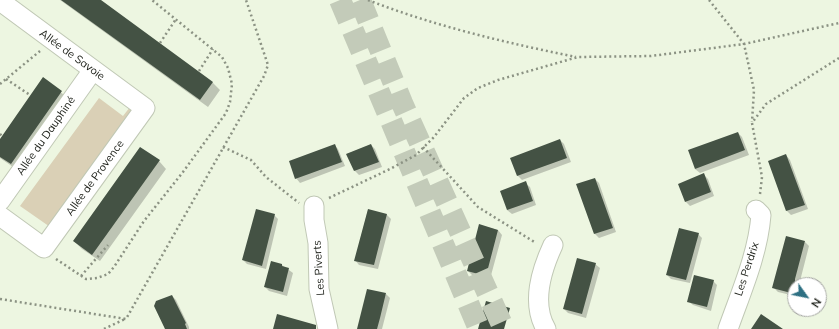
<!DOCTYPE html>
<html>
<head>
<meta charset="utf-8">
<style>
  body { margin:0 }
  #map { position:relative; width:839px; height:329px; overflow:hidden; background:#edf6e1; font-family:Mulish,sans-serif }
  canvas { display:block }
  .north { position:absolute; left:787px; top:277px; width:40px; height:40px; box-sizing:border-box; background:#fff; border:1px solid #a4a5a2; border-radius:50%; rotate:123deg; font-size:11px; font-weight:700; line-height:16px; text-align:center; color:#1b1e17 }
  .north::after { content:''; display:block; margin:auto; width:14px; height:18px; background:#2e7083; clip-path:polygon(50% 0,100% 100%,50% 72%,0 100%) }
</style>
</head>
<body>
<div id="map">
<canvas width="839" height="329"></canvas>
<div class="north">N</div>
</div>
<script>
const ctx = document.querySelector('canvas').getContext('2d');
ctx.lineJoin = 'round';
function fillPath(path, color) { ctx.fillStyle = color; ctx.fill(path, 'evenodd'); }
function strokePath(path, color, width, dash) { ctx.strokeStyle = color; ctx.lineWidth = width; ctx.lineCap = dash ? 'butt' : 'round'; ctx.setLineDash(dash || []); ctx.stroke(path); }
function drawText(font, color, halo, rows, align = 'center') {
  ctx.font = font + ' Mulish,sans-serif'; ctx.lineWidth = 4; ctx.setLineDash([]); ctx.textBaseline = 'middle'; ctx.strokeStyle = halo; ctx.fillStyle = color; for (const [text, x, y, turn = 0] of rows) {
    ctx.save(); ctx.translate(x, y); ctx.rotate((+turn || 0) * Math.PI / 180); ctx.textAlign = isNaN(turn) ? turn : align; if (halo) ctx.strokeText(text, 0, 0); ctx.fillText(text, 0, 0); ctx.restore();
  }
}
fillPath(new Path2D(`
  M 99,98 L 123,116 L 130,107 L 133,110 L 53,229 L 20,206 Z`), '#dad0b6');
fillPath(new Path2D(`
  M 60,0 L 100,0 L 213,83 L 220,90 L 208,107 Z
  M 43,78 L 69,99 L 19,171 L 0,158 L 0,140 Z
  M 738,133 L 742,137 L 749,155 L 700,173 L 695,169 Z
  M 560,140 L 564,144 L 571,162 L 522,180 L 518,176 L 512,158 Z
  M 334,145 L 338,149 L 345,166 L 300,183 L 296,178 Z
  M 371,145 L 375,149 L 382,167 L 359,175 L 355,171 L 347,154 Z
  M 786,155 L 790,160 L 808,209 L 791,215 L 787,211 Z
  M 159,161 L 166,169 L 100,261 L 82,249 L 74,241 Z
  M 704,175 L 708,179 L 714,196 L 690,206 L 686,202 Z
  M 595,179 L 599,183 L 616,232 L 599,238 L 595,234 Z
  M 525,183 L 530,187 L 536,205 L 512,214 L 507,210 Z
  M 368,210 L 387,215 L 391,219 L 378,269 L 359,265 L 355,260 Z
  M 274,215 L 278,219 L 266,269 L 247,264 L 243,260 Z
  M 480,225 L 498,230 L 502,235 L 490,279 L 472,275 L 468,271 Z
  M 698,234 L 702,238 L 690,283 L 671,279 L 667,275 Z
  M 805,242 L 809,246 L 799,285 L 795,285 L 795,296 L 778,292 L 773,287 Z
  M 595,264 L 600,268 L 586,318 L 568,313 L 564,309 Z
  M 282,265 L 293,273 L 287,296 L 269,291 L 265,287 Z
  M 713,281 L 717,285 L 711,311 L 693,305 L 688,301 Z
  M 386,294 L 390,298 L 382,329 L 358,329 Z
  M 172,296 L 176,300 L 189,327 L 189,329 L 167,329 Z`), '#0003');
fillPath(new Path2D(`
  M 61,0 L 101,0 L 213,82 L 200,100 Z
  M 43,77 L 62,91 L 11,164 L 0,157 L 0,139 Z
  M 738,132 L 745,150 L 695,169 L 688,150 Z
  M 560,139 L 567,158 L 517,176 L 510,158 Z
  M 335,144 L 342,162 L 295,179 L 289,161 Z
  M 371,144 L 379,162 L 354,171 L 346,154 Z
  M 140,147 L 160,160 L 92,255 L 73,241 Z
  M 786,154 L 805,205 L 786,211 L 768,161 Z
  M 704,173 L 711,192 L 685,202 L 678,184 Z
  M 595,178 L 613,228 L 594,234 L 576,184 Z
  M 526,181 L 533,201 L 507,210 L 500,191 Z
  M 256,209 L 275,214 L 262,266 L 242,260 Z
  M 368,209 L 387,214 L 374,265 L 354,261 Z
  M 479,224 L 498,230 L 486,276 L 467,271 Z
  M 679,228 L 699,233 L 686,280 L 666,275 Z
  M 786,236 L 805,241 L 795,279 L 795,294 L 772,288 Z
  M 577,258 L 596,263 L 582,314 L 563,309 Z
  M 271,261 L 282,264 L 282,266 L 289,268 L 283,292 L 264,287 Z
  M 694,275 L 714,280 L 707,307 L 687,302 Z
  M 367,289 L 386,293 L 380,318 L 377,329 L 357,329 Z
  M 172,295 L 186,323 L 185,324 L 187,329 L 165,329 L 154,306 L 156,301 Z
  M 486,301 L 510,308 L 504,329 L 478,329 Z
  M 277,314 L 316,325 L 316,329 L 273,329 Z
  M 761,314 L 783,329 L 751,329 Z`), '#445244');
strokePath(new Path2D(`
  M 340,0 L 479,329
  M 360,0 L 402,103 L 504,329`), '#c3cbb9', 22, [22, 11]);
const minor = new Path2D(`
  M 0,1 L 145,108 L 44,248 L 0,216
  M 0,201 L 93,70
  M 314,206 L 314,220 L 318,243 L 319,289 L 328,329
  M 546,329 C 531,303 541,271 553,245
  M 728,329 C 741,292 758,254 761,215 L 756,210`);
strokePath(minor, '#c0c8b5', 21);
strokePath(new Path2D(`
  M 368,0 C 434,26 507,43 576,57
  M 709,0 L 744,44 L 754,90 L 752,122
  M 160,43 L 176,19
  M 199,71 L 213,49
  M 6,79 L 30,95
  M 0,84 L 40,51
  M 0,134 L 2,136
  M 223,147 L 251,160 L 266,177 L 299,203
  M 423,147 L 478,207 L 536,243
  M 760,194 L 762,177 L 752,123 L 766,104 L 839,58
  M 329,198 L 390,169 L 416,155 L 434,137 L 464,98 L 478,88 L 498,80 L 578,57 L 651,56 L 744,44 L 839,23
  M 56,259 L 86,279 L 97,278 L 108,274 L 114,267 L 144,221 L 183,172 L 226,113 L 230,102 L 232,84 L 228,68 L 222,57 L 152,0
  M 81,276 L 108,245
  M 0,299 L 126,319 L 264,76 L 268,65 L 246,0
  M 104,329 L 125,319`), '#8b9283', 2.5, [2, 3]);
strokePath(minor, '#fff', 19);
drawText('11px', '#1b1e17', '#fff', [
  ["Allée de Savoie",72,55,36],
  ["Allée du Dauphiné",46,136,-55],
  ["Allée de Provence",95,178,-54],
  ["Les Piverts",319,268,-94],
  ["Les Perdrix",747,269,-72]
]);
</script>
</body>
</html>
